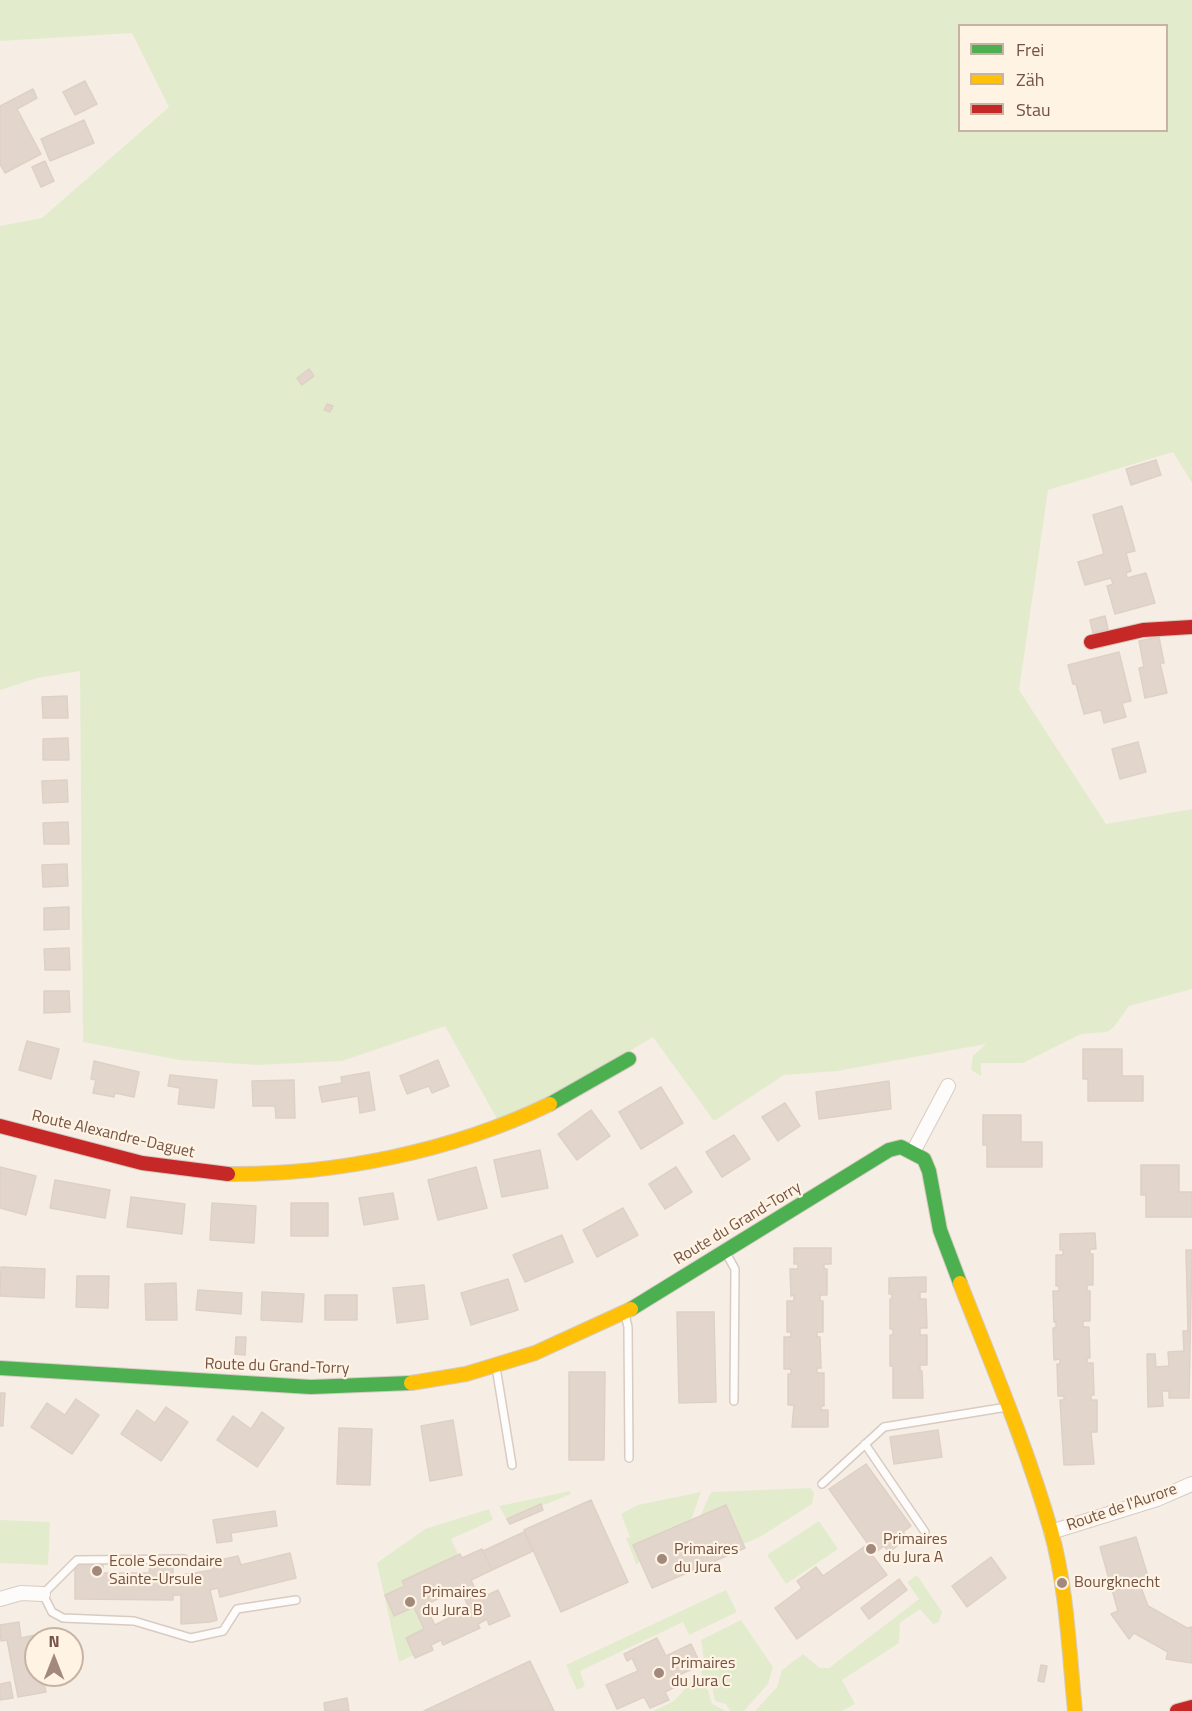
<!DOCTYPE html>
<html>
<head>
<meta charset="utf-8">
<style>
  body { margin:0 }
  #map { position:relative; width:1192px; height:1711px; overflow:hidden; background:#f6eee4; font-family:"Titillium Web",sans-serif }
  canvas { display:block }
  .legend { position:absolute; left:958px; top:24px; width:210px; height:108px; box-sizing:border-box; background:#fff3e4; border:2px solid #c7b3a4; margin:0; padding:8px 10px; list-style:none; font-size:18px; color:#745244 }
  .legend li { display:flex; align-items:center; gap:12px; height:30px }
  .legend b { width:30px; border:2px solid #c7b3a4 }
  .north { position:absolute; left:24px; top:1627px; width:60px; height:60px; box-sizing:border-box; background:#fff3e4; border:2px solid #c7b3a4; border-radius:50%; rotate:0deg; font-size:16px; font-weight:700; line-height:24px; text-align:center; color:#745244 }
  .north::after { content:''; display:block; margin:auto; width:21px; height:27px; background:#a2897c; clip-path:polygon(50% 0,100% 100%,50% 72%,0 100%) }
</style>
</head>
<body>
<div id="map">
<canvas width="1192" height="1711"></canvas>
<ul class="legend">
<li><b style="height:8px;background:#4caf50"></b>Frei</li>
<li><b style="height:8px;background:#ffc107"></b>Zäh</li>
<li><b style="height:8px;background:#c62828"></b>Stau</li>
</ul>
<div class="north">N</div>
</div>
<script>
const ctx = document.querySelector('canvas').getContext('2d');
ctx.lineJoin = 'round';
function fillPath(path, color) { ctx.fillStyle = color; ctx.fill(path, 'evenodd'); }
function strokePath(path, color, width, dash) { ctx.strokeStyle = color; ctx.lineWidth = width; ctx.lineCap = dash ? 'butt' : 'round'; ctx.setLineDash(dash || []); ctx.stroke(path); }
function drawText(font, color, halo, rows, align = 'center') {
  ctx.font = font + ' "Titillium Web",sans-serif'; ctx.lineWidth = 4.5; ctx.setLineDash([]); ctx.textBaseline = 'middle'; ctx.strokeStyle = halo; ctx.fillStyle = color; for (const [text, x, y, turn = 0] of rows) {
    ctx.save(); ctx.translate(x, y); ctx.rotate((+turn || 0) * Math.PI / 180); ctx.textAlign = isNaN(turn) ? turn : align; if (halo) ctx.strokeText(text, 0, 0); ctx.fillText(text, 0, 0); ctx.restore();
  }
}
fillPath(new Path2D(`
  M 0,0 L 1192,0 L 1192,483 L 1173,452 L 1048,490 L 1019,690 L 1106,824 L 1192,809 L 1192,989 L 1129,1006 L 1114,1027 L 1107,1032 L 1081,1034 L 1023,1063 L 981,1063 L 981,1076 L 971,1070 L 973,1056 L 986,1044 L 837,1071 L 784,1075 L 714,1121 L 653,1037 L 526,1113 L 500,1124 L 445,1026 L 342,1061 L 258,1065 L 180,1060 L 83,1042 L 80,671 L 37,678 L 0,690 L 0,226 L 42,218 L 169,107 L 132,33 L 0,41 ZM 960,26 L 1166,26 L 1166,130 L 960,130 Z
  M 810,1488 L 814,1493 L 812,1504 L 760,1537 L 738,1546 L 648,1558 L 636,1564 L 626,1538 L 630,1537 L 621,1514 L 638,1505 L 701,1492 L 690,1523 L 698,1521 L 711,1492 Z
  M 570,1491 L 571,1494 L 507,1520 L 499,1506 Z
  M 489,1509 L 493,1520 L 451,1539 L 460,1558 L 407,1583 L 432,1638 L 416,1654 L 399,1662 L 377,1563 L 425,1529 Z
  M 0,1520 L 50,1522 L 48,1565 L 0,1563 Z
  M 819,1521 L 838,1549 L 786,1584 L 767,1555 Z
  M 917,1575 L 942,1612 L 939,1622 L 933,1624 L 920,1609 L 900,1623 L 899,1643 L 842,1680 L 855,1704 L 842,1711 L 755,1711 L 777,1687 L 782,1670 L 803,1654 L 820,1668 L 829,1668 L 919,1599 L 907,1582 Z
  M 726,1590 L 737,1612 L 689,1635 L 683,1622 L 580,1671 L 585,1686 L 577,1690 L 566,1665 Z
  M 741,1620 L 773,1667 L 768,1684 L 744,1711 L 730,1711 L 726,1704 L 715,1701 L 712,1687 L 705,1681 L 701,1672 L 705,1667 L 701,1640 Z
  M 698,1675 L 701,1684 L 708,1690 L 712,1704 L 726,1711 L 653,1711 L 674,1701 Z`), '#e2eccd');
const building = new Path2D(`
  M 85,81 L 97,104 L 75,115 L 63,92 Z
  M 33,89 L 37,98 L 17,109 L 41,154 L 5,173 L 0,164 L 0,106 Z
  M 84,120 L 94,143 L 50,161 L 41,139 Z
  M 45,161 L 54,181 L 41,187 L 32,167 Z
  M 309,369 L 314,376 L 302,385 L 297,378 Z
  M 327,404 L 333,406 L 330,412 L 324,410 Z
  M 1156,460 L 1161,475 L 1131,485 L 1126,469 Z
  M 1122,506 L 1135,551 L 1126,553 L 1131,571 L 1126,573 L 1127,578 L 1146,573 L 1155,603 L 1115,614 L 1107,586 L 1113,584 L 1111,578 L 1085,585 L 1078,562 L 1104,554 L 1093,515 Z
  M 1105,616 L 1108,629 L 1093,633 L 1090,620 Z
  M 1159,637 L 1164,663 L 1160,663 L 1167,693 L 1145,698 L 1139,668 L 1144,667 L 1139,641 Z
  M 1119,652 L 1131,701 L 1122,703 L 1126,717 L 1104,723 L 1101,710 L 1084,714 L 1076,684 L 1073,684 L 1068,665 Z
  M 67,696 L 68,718 L 43,718 L 42,697 Z
  M 68,738 L 69,760 L 43,760 L 43,739 Z
  M 1138,742 L 1146,772 L 1120,779 L 1112,749 Z
  M 67,780 L 68,802 L 43,803 L 42,781 Z
  M 68,822 L 69,844 L 44,844 L 43,823 Z
  M 67,864 L 68,886 L 43,887 L 42,865 Z
  M 69,907 L 69,929 L 44,930 L 44,908 Z
  M 69,948 L 70,970 L 45,970 L 44,949 Z
  M 44,991 L 69,991 L 70,1012 L 44,1013 Z
  M 27,1041 L 59,1049 L 51,1079 L 19,1070 Z
  M 1083,1049 L 1122,1049 L 1122,1076 L 1143,1076 L 1143,1101 L 1088,1101 L 1088,1079 L 1083,1079 Z
  M 438,1060 L 449,1086 L 432,1093 L 429,1086 L 407,1094 L 400,1076 Z
  M 94,1061 L 139,1072 L 134,1097 L 115,1093 L 114,1097 L 93,1093 L 96,1080 L 91,1079 Z
  M 369,1072 L 375,1110 L 360,1113 L 358,1096 L 322,1102 L 319,1087 L 342,1083 L 341,1077 Z
  M 170,1075 L 217,1080 L 214,1108 L 178,1104 L 180,1088 L 168,1086 Z
  M 294,1080 L 295,1118 L 276,1118 L 275,1106 L 253,1106 L 252,1081 Z
  M 889,1081 L 891,1109 L 819,1119 L 816,1092 Z
  M 661,1087 L 683,1123 L 641,1149 L 619,1112 Z
  M 785,1103 L 800,1126 L 778,1141 L 762,1117 Z
  M 591,1110 L 610,1136 L 577,1160 L 558,1134 Z
  M 983,1115 L 1021,1115 L 1021,1142 L 1042,1142 L 1042,1167 L 987,1167 L 987,1145 L 983,1145 Z
  M 734,1135 L 750,1159 L 722,1177 L 706,1152 Z
  M 540,1150 L 548,1188 L 502,1197 L 494,1160 Z
  M 1141,1165 L 1179,1165 L 1179,1192 L 1192,1192 L 1192,1217 L 1146,1217 L 1146,1195 L 1141,1195 Z
  M 0,1167 L 36,1176 L 26,1215 L 0,1208 Z
  M 476,1167 L 487,1208 L 438,1220 L 428,1180 Z
  M 676,1167 L 692,1192 L 665,1209 L 649,1184 Z
  M 55,1180 L 110,1190 L 105,1218 L 50,1208 Z
  M 393,1193 L 398,1219 L 364,1225 L 359,1198 Z
  M 131,1197 L 185,1204 L 182,1234 L 127,1227 Z
  M 212,1203 L 256,1206 L 254,1243 L 210,1240 Z
  M 291,1203 L 328,1203 L 328,1236 L 291,1236 Z
  M 623,1208 L 638,1235 L 597,1257 L 583,1230 Z
  M 1095,1233 L 1096,1249 L 1090,1249 L 1090,1254 L 1093,1254 L 1093,1285 L 1087,1285 L 1087,1291 L 1090,1291 L 1090,1321 L 1083,1321 L 1083,1327 L 1089,1327 L 1090,1358 L 1087,1358 L 1087,1363 L 1093,1363 L 1094,1395 L 1091,1395 L 1091,1400 L 1097,1400 L 1097,1432 L 1091,1432 L 1094,1464 L 1064,1465 L 1060,1400 L 1064,1400 L 1064,1396 L 1058,1396 L 1057,1364 L 1060,1364 L 1060,1359 L 1054,1360 L 1053,1328 L 1056,1328 L 1056,1322 L 1054,1322 L 1053,1291 L 1059,1291 L 1059,1286 L 1056,1286 L 1056,1255 L 1063,1255 L 1063,1250 L 1060,1250 L 1060,1234 Z
  M 562,1235 L 573,1262 L 525,1282 L 513,1255 Z
  M 794,1248 L 831,1248 L 831,1264 L 824,1264 L 824,1269 L 827,1269 L 827,1295 L 820,1295 L 820,1301 L 823,1301 L 823,1332 L 817,1332 L 817,1337 L 820,1337 L 821,1368 L 817,1368 L 817,1373 L 824,1373 L 824,1406 L 821,1406 L 821,1410 L 828,1410 L 828,1427 L 792,1427 L 794,1405 L 788,1405 L 788,1374 L 791,1374 L 791,1369 L 784,1369 L 784,1337 L 791,1337 L 791,1332 L 787,1332 L 787,1301 L 794,1301 L 794,1295 L 791,1296 L 790,1269 L 798,1269 L 798,1264 L 794,1264 Z
  M 1186,1250 L 1192,1250 L 1189,1398 L 1169,1398 L 1169,1391 L 1162,1391 L 1163,1406 L 1148,1407 L 1147,1354 L 1155,1354 L 1156,1367 L 1169,1366 L 1168,1352 L 1184,1351 L 1183,1331 L 1188,1331 Z
  M 1,1267 L 45,1269 L 44,1298 L 0,1296 Z
  M 77,1276 L 109,1276 L 108,1308 L 76,1307 Z
  M 926,1277 L 926,1292 L 920,1292 L 920,1299 L 926,1299 L 927,1328 L 920,1328 L 920,1335 L 927,1335 L 927,1365 L 920,1365 L 920,1371 L 922,1371 L 923,1398 L 893,1398 L 893,1366 L 890,1366 L 890,1335 L 893,1335 L 893,1329 L 890,1329 L 890,1299 L 892,1299 L 892,1294 L 889,1294 L 889,1278 Z
  M 508,1279 L 518,1310 L 471,1325 L 461,1293 Z
  M 176,1283 L 177,1320 L 146,1320 L 145,1284 Z
  M 424,1285 L 428,1319 L 397,1323 L 393,1288 Z
  M 198,1290 L 242,1293 L 241,1314 L 196,1310 Z
  M 262,1292 L 304,1294 L 302,1322 L 261,1320 Z
  M 325,1295 L 357,1295 L 357,1320 L 325,1320 Z
  M 677,1312 L 714,1312 L 716,1402 L 679,1403 Z
  M 236,1337 L 246,1337 L 245,1355 L 235,1354 Z
  M 569,1372 L 605,1372 L 604,1460 L 569,1460 Z
  M 0,1393 L 5,1393 L 3,1426 L 0,1426 Z
  M 76,1399 L 99,1415 L 72,1454 L 31,1427 L 47,1403 L 65,1415 Z
  M 166,1407 L 188,1422 L 161,1461 L 121,1434 L 137,1410 L 155,1423 Z
  M 262,1412 L 284,1428 L 257,1467 L 217,1440 L 233,1416 L 251,1429 Z
  M 453,1420 L 462,1475 L 430,1481 L 421,1426 Z
  M 339,1428 L 372,1429 L 370,1485 L 337,1484 Z
  M 938,1430 L 942,1457 L 894,1464 L 890,1437 Z
  M 866,1464 L 911,1526 L 903,1532 L 908,1538 L 889,1552 L 884,1546 L 872,1555 L 887,1575 L 797,1639 L 775,1608 L 802,1588 L 797,1581 L 816,1567 L 823,1576 L 868,1544 L 829,1489 Z
  M 591,1500 L 628,1582 L 561,1612 L 524,1530 Z
  M 541,1504 L 543,1510 L 510,1524 L 507,1519 Z
  M 726,1505 L 745,1548 L 652,1588 L 633,1545 Z
  M 275,1511 L 277,1526 L 231,1533 L 232,1541 L 217,1543 L 213,1520 Z
  M 524,1532 L 533,1551 L 492,1570 L 483,1551 Z
  M 1136,1537 L 1149,1580 L 1139,1582 L 1148,1606 L 1187,1628 L 1192,1627 L 1192,1663 L 1166,1659 L 1168,1652 L 1134,1633 L 1129,1639 L 1111,1614 L 1118,1611 L 1100,1547 Z
  M 482,1549 L 492,1570 L 471,1580 L 480,1599 L 498,1590 L 510,1616 L 489,1625 L 487,1619 L 478,1624 L 480,1628 L 443,1645 L 441,1640 L 431,1645 L 433,1650 L 415,1658 L 406,1638 L 424,1629 L 414,1607 L 394,1616 L 385,1595 L 405,1586 L 402,1581 L 460,1554 L 462,1558 ZM 460,1588 L 469,1608 L 435,1625 L 425,1605 Z
  M 290,1553 L 296,1578 L 220,1597 L 218,1588 L 210,1590 L 217,1620 L 210,1622 L 181,1624 L 181,1595 L 173,1595 L 173,1600 L 75,1599 L 75,1564 L 103,1565 L 103,1573 L 149,1573 L 150,1565 L 173,1565 L 173,1575 L 181,1575 L 213,1570 L 211,1562 L 238,1556 L 241,1565 Z
  M 991,1557 L 1006,1578 L 967,1607 L 952,1586 Z
  M 899,1579 L 907,1590 L 869,1619 L 861,1608 Z
  M 19,1622 L 21,1638 L 35,1635 L 36,1675 L 42,1675 L 46,1692 L 18,1697 L 7,1640 L 1,1641 L 0,1625 Z
  M 657,1638 L 666,1656 L 691,1644 L 701,1665 L 679,1675 L 683,1683 L 665,1692 L 669,1700 L 650,1708 L 644,1697 L 617,1709 L 606,1685 L 638,1671 L 632,1658 L 627,1661 L 624,1654 Z
  M 530,1661 L 554,1711 L 424,1711 Z
  M 1041,1665 L 1047,1666 L 1044,1682 L 1038,1681 Z
  M 10,1682 L 13,1698 L 0,1700 L 0,1684 Z
  M 347,1698 L 349,1711 L 325,1711 L 324,1703 Z`);
fillPath(building, '#e2d6cc');
strokePath(building, '#dfd0c6', 1.5);
const lane = new Path2D(`
  M 726,1253 L 735,1269 L 734,1401
  M 625,1314 L 628,1327 L 629,1458
  M 496,1367 L 512,1465
  M 865,1444 L 925,1532
  M 822,1484 L 884,1427 L 1007,1407
  M 184,1559 L 77,1560 L 43,1594 L 52,1612 L 63,1618 L 134,1621 L 191,1638 L 223,1631 L 237,1609 L 296,1600`);
const street = new Path2D(`
  M 913,1152 L 948,1086
  M 1051,1532 L 1157,1499 L 1192,1484
  M 0,1599 L 21,1593 L 43,1594`);
const fast = new Path2D(`
  M 550,1104 L 629,1059
  M 631,1309 L 889,1150 L 901,1147 L 924,1159 L 929,1171 L 940,1230 L 960,1283
  M 0,1368 L 311,1387 L 411,1383`);
const slow = new Path2D(`
  M 228,1174 C 336,1175 453,1151 550,1104
  M 960,1283 C 992,1365 1027,1447 1051,1531 C 1067,1589 1069,1651 1075,1711
  M 411,1383 L 466,1374 L 535,1353 L 631,1309`);
const jam = new Path2D(`
  M 1091,642 L 1143,630 L 1192,627
  M 0,1126 L 142,1163 L 228,1174
  M 1177,1711 L 1192,1707`);
strokePath(lane, '#d7cbc2', 10);
strokePath(street, '#d7cbc2', 16);
strokePath(fast, '#d6cac1', 16);
strokePath(slow, '#d6cac1', 16);
strokePath(jam, '#d6cac1', 16);
strokePath(lane, '#fefcfb', 7);
strokePath(street, '#fefcfb', 14);
strokePath(fast, '#4caf50', 14);
strokePath(slow, '#ffc107', 14);
strokePath(jam, '#c62828', 14);
for (const [x, y, r, color] of [
  [871,1549,6,"#a2897c"],
  [662,1559,6,"#a2897c"],
  [97,1571,6,"#a2897c"],
  [1062,1583,6,"#a2897c"],
  [410,1602,6,"#a2897c"],
  [659,1673,6,"#a2897c"]
]) { const dot = new Path2D(); dot.arc(x, y, r, 0, 2 * Math.PI); ctx.fillStyle = color; ctx.fill(dot); strokePath(dot, '#fff3e4', 2); }
drawText('16px', '#745244', '#fff3e4', [
  ["Route Alexandre-Daguet",113,1135,13],
  ["Route du Grand-Torry",738,1224,-31],
  ["Route du Grand-Torry",277,1367,2],
  ["Route de l'Aurore",1122,1508,-19]
]);
drawText('16px', '#745244', '#fff3e4', [
  ["Primaires",883,1540],
  ["du Jura A",883,1558],
  ["Primaires",674,1550],
  ["du Jura",674,1568],
  ["Ecole Secondaire",109,1562],
  ["Sainte-Ursule",109,1580],
  ["Bourgknecht",1074,1583],
  ["Primaires",422,1593],
  ["du Jura B",422,1611],
  ["Primaires",671,1664],
  ["du Jura C",671,1682]
], 'left');
</script>
</body>
</html>
